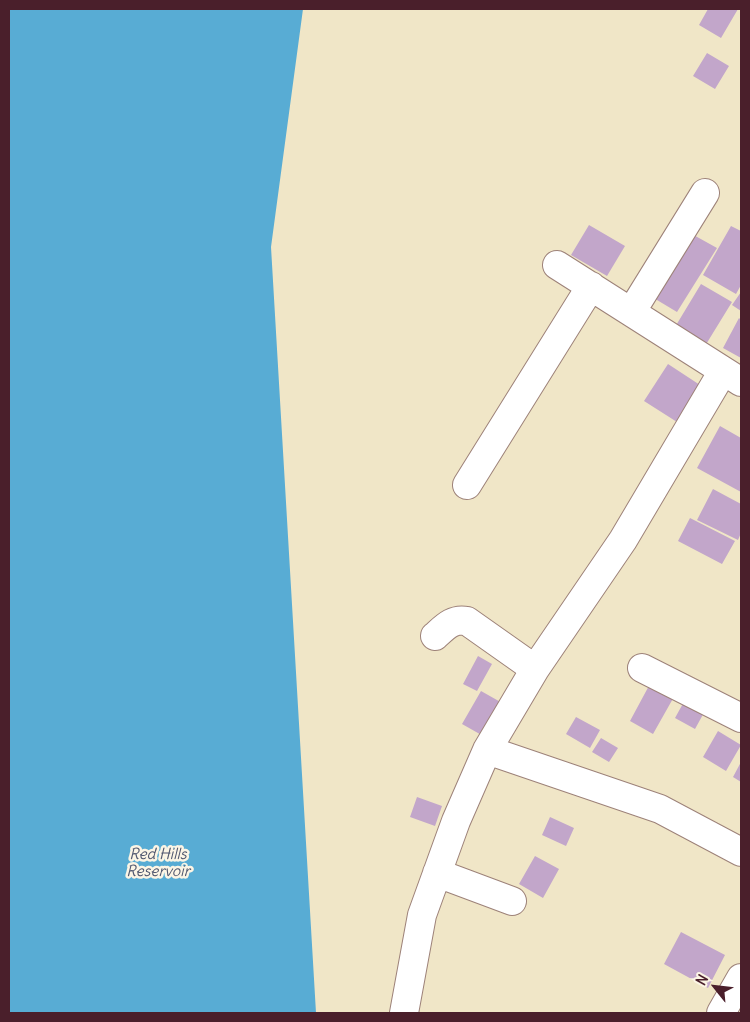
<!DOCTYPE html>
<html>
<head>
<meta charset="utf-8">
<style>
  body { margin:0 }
  #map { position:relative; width:750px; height:1022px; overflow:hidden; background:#f0e6c7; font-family:Delius,sans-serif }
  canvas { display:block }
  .frame { position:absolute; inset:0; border:10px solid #4a1f2b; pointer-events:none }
  .north { position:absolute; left:690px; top:962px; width:50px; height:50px; -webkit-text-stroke:4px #fcf5e5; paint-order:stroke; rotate:299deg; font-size:14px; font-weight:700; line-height:20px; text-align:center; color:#4a1f2b }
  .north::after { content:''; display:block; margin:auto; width:18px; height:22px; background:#4a1f2b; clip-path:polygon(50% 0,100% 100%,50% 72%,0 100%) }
</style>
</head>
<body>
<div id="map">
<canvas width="750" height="1022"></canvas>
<div class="frame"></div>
<div class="north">N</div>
</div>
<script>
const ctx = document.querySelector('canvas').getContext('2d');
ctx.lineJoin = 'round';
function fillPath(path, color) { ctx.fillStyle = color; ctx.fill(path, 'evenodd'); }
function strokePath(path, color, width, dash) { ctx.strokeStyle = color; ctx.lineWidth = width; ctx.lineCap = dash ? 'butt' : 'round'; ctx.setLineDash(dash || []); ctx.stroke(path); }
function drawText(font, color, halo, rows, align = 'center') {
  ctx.font = font + ' Delius,sans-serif'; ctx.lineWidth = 5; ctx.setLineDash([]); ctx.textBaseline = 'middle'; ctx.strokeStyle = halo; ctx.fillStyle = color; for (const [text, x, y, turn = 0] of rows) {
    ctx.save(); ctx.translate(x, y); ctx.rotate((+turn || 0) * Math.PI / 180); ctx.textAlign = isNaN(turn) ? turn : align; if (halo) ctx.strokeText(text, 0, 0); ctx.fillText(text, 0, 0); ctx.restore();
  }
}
fillPath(new Path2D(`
  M 9,9 L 303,9 L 271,247 L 316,1013 L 9,1013 Z`), '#58acd4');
fillPath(new Path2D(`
  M 708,9 L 738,9 L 721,38 L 699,25 Z
  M 707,53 L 729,66 L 715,89 L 693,76 Z
  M 589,225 L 625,246 L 607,276 L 571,255 Z
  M 731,226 L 741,231 L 741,285 L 736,294 L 703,275 Z
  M 690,233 L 717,248 L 677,312 L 652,297 Z
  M 701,284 L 732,302 L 705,346 L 675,327 Z
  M 741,292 L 741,311 L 732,305 Z
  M 739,318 L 741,320 L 741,358 L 723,348 Z
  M 668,364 L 700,385 L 677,422 L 644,401 Z
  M 720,426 L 741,438 L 741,492 L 697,468 Z
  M 713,489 L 741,504 L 741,533 L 738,540 L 697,520 Z
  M 690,518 L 735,541 L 722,564 L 678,541 Z
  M 478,656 L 492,664 L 477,691 L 463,684 Z
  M 651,682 L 675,695 L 653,734 L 630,721 Z
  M 481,691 L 504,704 L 485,737 L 462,724 Z
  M 686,698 L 706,709 L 695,729 L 675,718 Z
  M 576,717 L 600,730 L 590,748 L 566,734 Z
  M 718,731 L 741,745 L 726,771 L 703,757 Z
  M 601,738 L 618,748 L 609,762 L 592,752 Z
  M 741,762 L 741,782 L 733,777 Z
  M 417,797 L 442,806 L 435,826 L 410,817 Z
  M 550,817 L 574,828 L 566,846 L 542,835 Z
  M 535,856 L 559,869 L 543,898 L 519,884 Z
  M 681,932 L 725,955 L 708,988 L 664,964 Z`), '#c2a6ca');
const minor = new Path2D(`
  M 557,265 L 741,382
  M 632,311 L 705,193
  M 467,485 L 591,286
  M 435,636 C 445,627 453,618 467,621 L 535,669
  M 642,668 L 741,718
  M 487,750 L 660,809 L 741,852
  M 437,873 L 512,901
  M 404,1013 L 422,915 L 456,821 L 487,750 L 535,669 L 623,540 L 723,371
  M 721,1013 L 741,978`);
strokePath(minor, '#9d8279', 30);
strokePath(minor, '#fff', 28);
drawText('italic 15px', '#50576f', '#fcf5e5', [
  ["Red Hills",158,855],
  ["Reservoir",158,872]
]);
</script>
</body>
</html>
